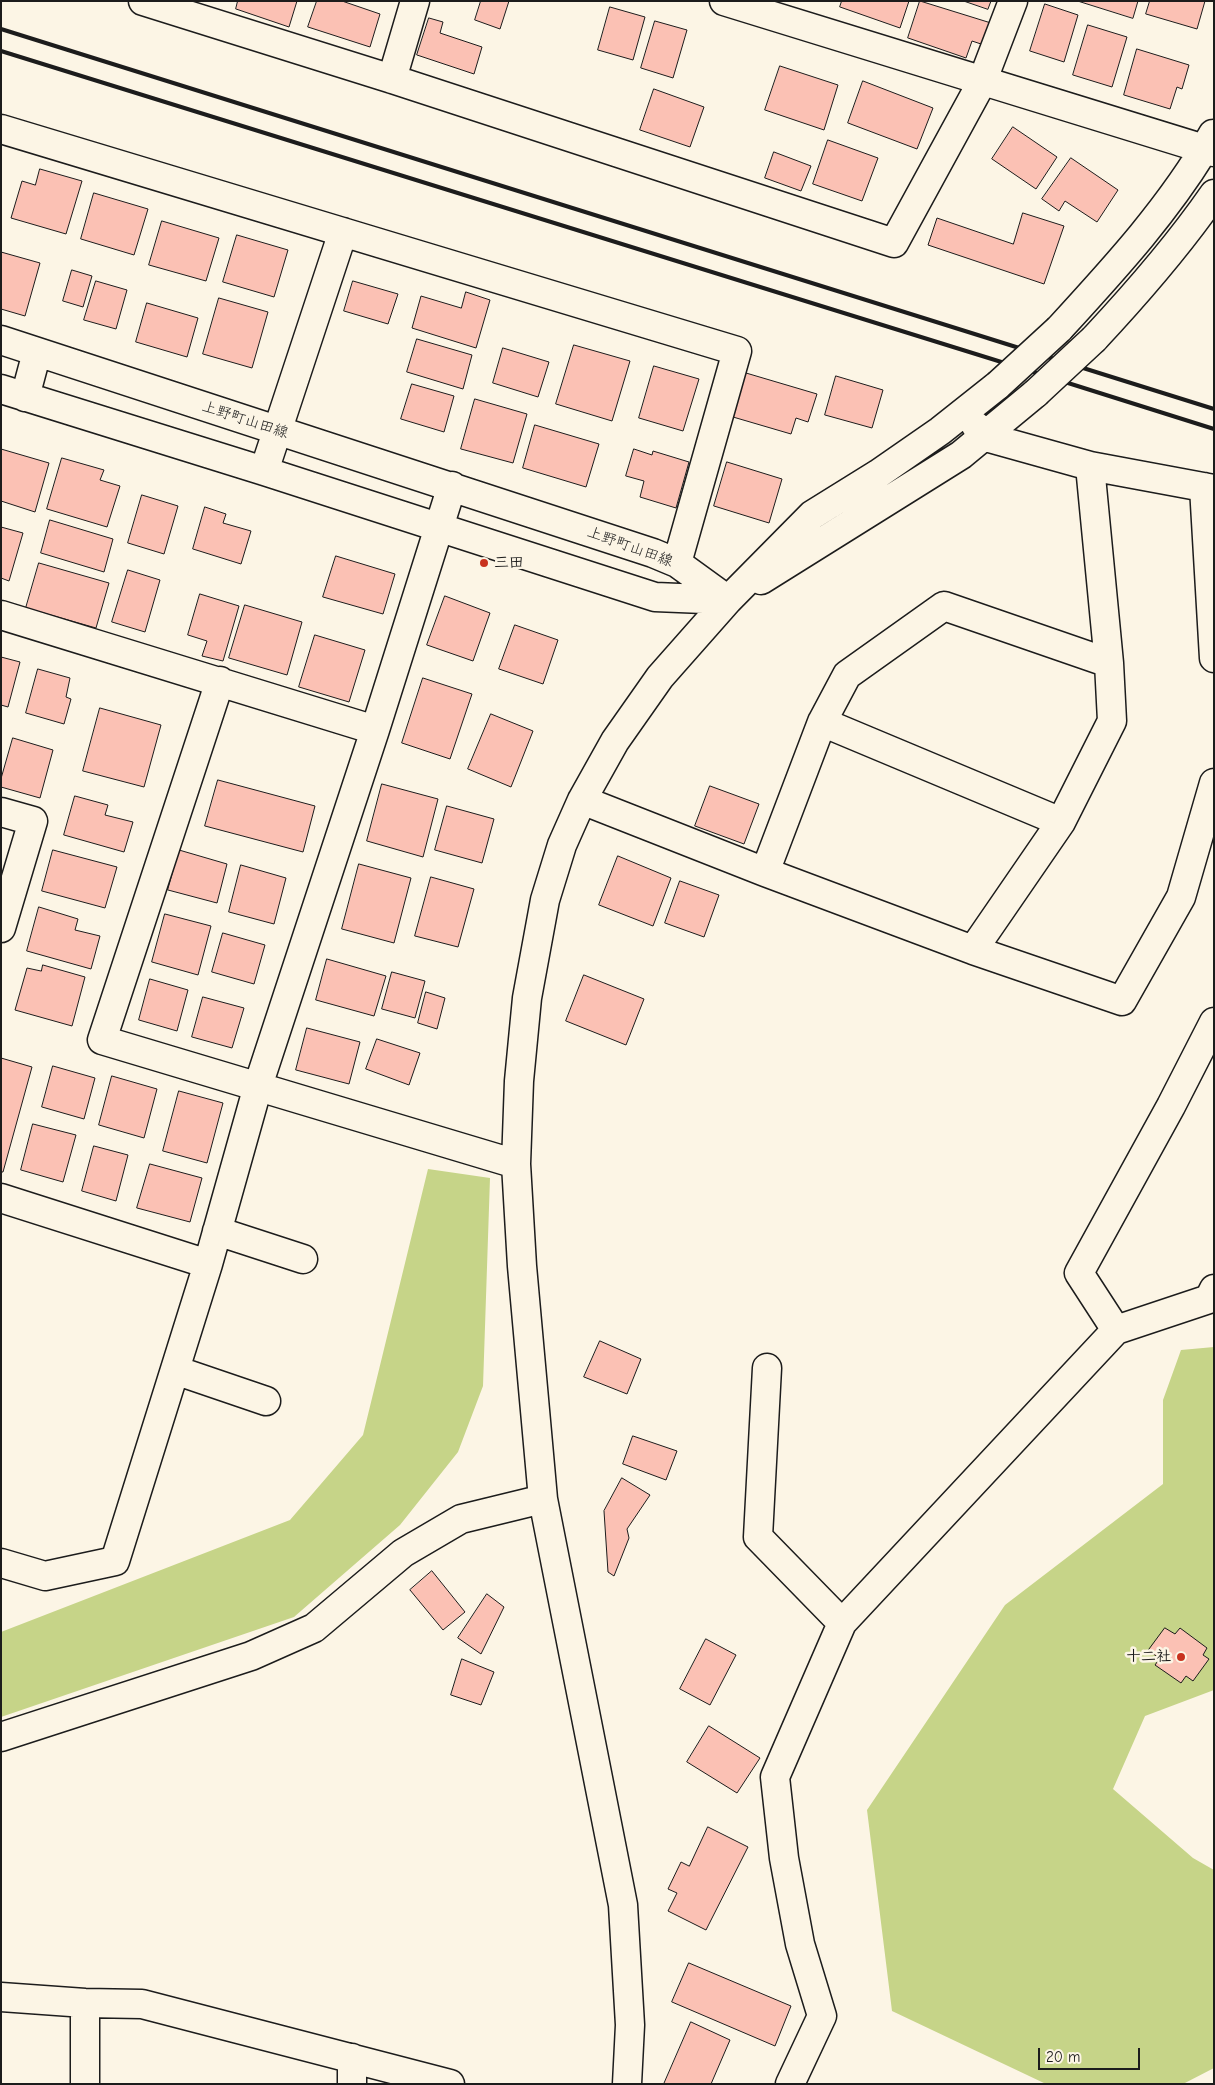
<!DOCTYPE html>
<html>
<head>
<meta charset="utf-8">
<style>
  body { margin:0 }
  #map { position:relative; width:1215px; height:2085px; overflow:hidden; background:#fcf5e5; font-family:"Comic Neue",sans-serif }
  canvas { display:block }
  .frame { position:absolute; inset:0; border:2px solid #1c1c1c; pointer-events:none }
  .scale { position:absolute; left:1038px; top:2048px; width:102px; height:22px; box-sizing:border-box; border:2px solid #1c1c1c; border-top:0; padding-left:6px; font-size:15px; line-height:18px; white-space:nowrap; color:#1c1c1c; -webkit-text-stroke:4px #fcf5e5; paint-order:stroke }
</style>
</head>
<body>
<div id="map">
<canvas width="1215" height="2085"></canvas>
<div class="frame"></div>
<div class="scale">20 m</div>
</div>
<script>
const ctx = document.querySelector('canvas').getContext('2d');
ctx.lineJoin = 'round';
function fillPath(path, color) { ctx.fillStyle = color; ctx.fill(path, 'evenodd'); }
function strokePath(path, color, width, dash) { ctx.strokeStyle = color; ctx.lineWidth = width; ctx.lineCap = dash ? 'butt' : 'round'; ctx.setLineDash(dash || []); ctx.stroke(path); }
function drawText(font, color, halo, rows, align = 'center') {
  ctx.font = font + ' "Comic Neue","Klee One",sans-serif'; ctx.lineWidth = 5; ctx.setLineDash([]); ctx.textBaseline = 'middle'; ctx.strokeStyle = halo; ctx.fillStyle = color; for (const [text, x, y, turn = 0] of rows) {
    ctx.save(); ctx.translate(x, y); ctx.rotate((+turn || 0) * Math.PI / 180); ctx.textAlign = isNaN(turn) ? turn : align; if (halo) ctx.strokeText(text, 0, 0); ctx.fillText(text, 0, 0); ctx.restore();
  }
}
fillPath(new Path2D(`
  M 428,1169 L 490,1178 L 483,1386 L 458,1452 L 400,1525 L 294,1617 L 1,1717 L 1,1632 L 290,1520 L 363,1435 Z
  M 1214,1347 L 1214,1690 L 1145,1716 L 1113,1789 L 1193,1858 L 1214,1870 L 1214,2068 L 1183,2084 L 1046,2084 L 892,2011 L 867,1810 L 1005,1605 L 1163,1484 L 1163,1400 L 1181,1350 Z`), '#c6d488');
const building = new Path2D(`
  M 238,1 L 297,1 L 289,27 L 236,9 Z
  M 317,1 L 342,1 L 380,14 L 370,47 L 308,27 Z
  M 481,1 L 509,1 L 500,29 L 475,20 Z
  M 842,1 L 909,1 L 900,28 L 840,7 Z
  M 920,1 L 991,23 L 984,45 L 972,41 L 966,58 L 908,38 Z
  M 964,1 L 991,1 L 988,9 Z
  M 1078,1 L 1138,1 L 1133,18 Z
  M 1150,1 L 1205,1 L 1197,29 L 1146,14 Z
  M 1045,4 L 1078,15 L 1064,62 L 1030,51 Z
  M 610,7 L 645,17 L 633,60 L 598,50 Z
  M 429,18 L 443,22 L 440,33 L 482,47 L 474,74 L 417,55 Z
  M 655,21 L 687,30 L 673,78 L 641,68 Z
  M 1088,25 L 1127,37 L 1112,87 L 1073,75 Z
  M 1137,49 L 1189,65 L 1182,89 L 1177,87 L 1170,109 L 1124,95 Z
  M 780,66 L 838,85 L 824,130 L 765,110 Z
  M 863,81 L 933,108 L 917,149 L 848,123 Z
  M 654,89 L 704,107 L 690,147 L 640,130 Z
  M 1013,127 L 1057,157 L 1036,189 L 992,159 Z
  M 828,140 L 878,158 L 862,201 L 813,184 Z
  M 774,152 L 811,166 L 801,191 L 765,178 Z
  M 1071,158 L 1118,190 L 1097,222 L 1065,201 L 1059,211 L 1042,199 Z
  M 40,169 L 82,181 L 66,234 L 11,218 L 22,181 L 35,185 Z
  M 94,193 L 148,209 L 134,255 L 81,239 Z
  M 1023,213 L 1064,226 L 1044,284 L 928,245 L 937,218 L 1013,244 Z
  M 162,221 L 219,238 L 206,281 L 149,265 Z
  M 237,235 L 288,250 L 274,297 L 223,282 Z
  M 1,252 L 40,263 L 25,316 L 1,309 Z
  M 72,270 L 92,276 L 83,307 L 63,301 Z
  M 96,281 L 127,290 L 116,329 L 84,320 Z
  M 353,281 L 398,294 L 388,324 L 344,311 Z
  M 466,292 L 490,300 L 476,348 L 412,328 L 421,296 L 461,308 Z
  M 219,298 L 268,312 L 252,368 L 203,354 Z
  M 147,303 L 198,318 L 187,357 L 136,342 Z
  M 417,339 L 472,355 L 463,389 L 407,372 Z
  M 574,345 L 630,361 L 612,421 L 556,404 Z
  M 503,348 L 549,362 L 538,397 L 493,383 Z
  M 654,366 L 699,379 L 683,431 L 639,418 Z
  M 746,373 L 817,394 L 808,422 L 796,418 L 791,434 L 733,417 Z
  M 836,376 L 883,390 L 872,428 L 825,415 Z
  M 412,384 L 454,396 L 444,432 L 401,419 Z
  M 475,399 L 527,414 L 513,463 L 461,449 Z
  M 535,425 L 599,444 L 586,487 L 523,468 Z
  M 1,449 L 49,463 L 35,512 L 1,501 Z
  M 634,449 L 652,455 L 653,451 L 689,462 L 676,508 L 640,497 L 644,481 L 626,476 Z
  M 62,458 L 104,470 L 100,480 L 120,486 L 107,527 L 47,509 Z
  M 727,462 L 782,479 L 769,523 L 714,506 Z
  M 142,495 L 178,506 L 164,554 L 128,543 Z
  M 205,507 L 226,514 L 223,523 L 251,531 L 241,564 L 193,549 Z
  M 50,520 L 113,539 L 104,572 L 41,553 Z
  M 1,527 L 23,533 L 9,581 L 1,578 Z
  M 336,556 L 395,574 L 383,614 L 323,597 Z
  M 39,563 L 109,583 L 96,628 L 26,608 Z
  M 128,570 L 160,580 L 145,632 L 112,622 Z
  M 200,594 L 239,606 L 223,661 L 202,656 L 207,641 L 188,635 Z
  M 445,596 L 490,613 L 473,661 L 427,645 Z
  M 245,605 L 302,622 L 287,675 L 229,658 Z
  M 515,625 L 558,640 L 543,684 L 499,669 Z
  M 315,635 L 365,650 L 349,702 L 299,687 Z
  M 1,657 L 20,662 L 8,707 L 1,705 Z
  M 38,669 L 70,678 L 66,697 L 71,699 L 64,724 L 26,713 Z
  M 423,678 L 472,694 L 450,759 L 402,743 Z
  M 100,708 L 161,725 L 144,787 L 83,771 Z
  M 491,714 L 533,731 L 511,787 L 468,769 Z
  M 13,738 L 53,750 L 40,798 L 1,787 L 1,779 Z
  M 218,780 L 315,806 L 303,852 L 205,826 Z
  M 382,784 L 438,799 L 423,857 L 367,841 Z
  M 710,786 L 759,804 L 744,844 L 695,826 Z
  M 75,796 L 108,805 L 105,815 L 133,822 L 124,852 L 64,835 Z
  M 447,806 L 494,819 L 482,863 L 435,850 Z
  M 53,850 L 117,867 L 105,908 L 42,891 Z
  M 179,850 L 227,864 L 217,903 L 168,890 Z
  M 618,856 L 671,878 L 653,926 L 599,905 Z
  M 359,864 L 411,878 L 394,943 L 342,929 Z
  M 241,865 L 286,878 L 274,924 L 229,912 Z
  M 431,877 L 474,889 L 458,947 L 415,936 Z
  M 680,881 L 719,895 L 704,937 L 665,923 Z
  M 39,907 L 78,919 L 75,930 L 100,936 L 91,969 L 27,951 Z
  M 165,914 L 211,926 L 198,975 L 152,962 Z
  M 223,933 L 265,945 L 254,984 L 212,972 Z
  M 327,959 L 386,976 L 374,1016 L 316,1000 Z
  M 43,965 L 85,977 L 72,1026 L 15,1010 L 27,968 L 41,971 Z
  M 392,972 L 425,981 L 415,1018 L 382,1009 Z
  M 584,975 L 644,999 L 626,1045 L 566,1021 Z
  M 150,979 L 188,990 L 177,1031 L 139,1020 Z
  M 426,992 L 445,998 L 437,1029 L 418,1023 Z
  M 203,997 L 244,1008 L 232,1048 L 192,1037 Z
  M 307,1028 L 360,1042 L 349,1084 L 296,1070 Z
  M 377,1039 L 420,1053 L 409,1085 L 366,1069 Z
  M 1,1058 L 32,1067 L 3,1172 L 1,1172 Z
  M 53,1066 L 95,1078 L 84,1119 L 42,1107 Z
  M 112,1076 L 157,1089 L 144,1138 L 99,1125 Z
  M 179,1091 L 223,1103 L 207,1163 L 163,1151 Z
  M 33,1124 L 76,1135 L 63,1182 L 21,1170 Z
  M 94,1146 L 128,1155 L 116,1201 L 82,1191 Z
  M 150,1164 L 202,1178 L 190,1222 L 137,1208 Z
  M 600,1341 L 641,1359 L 627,1394 L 584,1377 Z
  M 633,1436 L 677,1451 L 666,1480 L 623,1464 Z
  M 622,1478 L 650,1495 L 627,1529 L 629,1538 L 614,1576 L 608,1572 L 604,1511 Z
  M 432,1571 L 465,1612 L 443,1630 L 410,1590 Z
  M 487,1594 L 504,1607 L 481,1654 L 458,1638 Z
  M 1165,1628 L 1175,1634 L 1180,1628 L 1207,1648 L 1203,1655 L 1209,1659 L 1193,1681 L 1186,1676 L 1181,1683 L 1155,1665 L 1160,1658 L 1148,1651 Z
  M 706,1639 L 736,1655 L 710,1705 L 680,1689 Z
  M 462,1659 L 494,1672 L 481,1705 L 451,1695 Z
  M 709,1726 L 760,1758 L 737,1793 L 687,1762 Z
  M 708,1827 L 748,1847 L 706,1930 L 668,1911 L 677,1893 L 668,1889 L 681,1862 L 689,1866 Z
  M 689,1963 L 791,2006 L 775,2046 L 672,2002 Z
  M 691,2022 L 730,2040 L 711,2084 L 664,2084 Z`);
fillPath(building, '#fbc1b4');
strokePath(building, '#1c1c1c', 1);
const minor = new Path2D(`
  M 143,1 L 392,79 L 894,243 L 982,82 L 1013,1
  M 724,1 L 1214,152
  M 392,79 L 415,1
  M 1,129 L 737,351 L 677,563
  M 1059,329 C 1115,268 1172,206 1213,134
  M 1094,339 C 1137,293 1178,246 1214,194
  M 1,340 L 653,553 L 677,563 L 728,600
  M 1,389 L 264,471 L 655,597 L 728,600
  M 25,397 L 37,352
  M 976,426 L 986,437 L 1090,466 L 1214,489
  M 264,471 L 343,232
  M 1204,487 L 1214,658
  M 761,580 L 961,455 L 1036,393
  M 1,615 L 375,730
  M 220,681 L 102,1040 L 516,1164
  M 822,722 L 847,675 L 944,606 L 1109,663
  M 582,800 L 765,872 L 973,950 L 1122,1001 L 1181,897 L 1214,783
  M 1,812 L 33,821 L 1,928
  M 765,872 L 822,722 L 1061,822
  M 973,950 L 1061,822 L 1112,721 L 1109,663 L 1090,466
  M 1,1198 L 208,1264
  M 217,1231 L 303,1259
  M 1116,1330 L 1209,1299 L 1214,1289
  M 767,1368 L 758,1537 L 842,1623
  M 175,1370 L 266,1401
  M 1,1563 L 45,1576 L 115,1561 L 208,1264 L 258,1086 L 375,730 L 452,486
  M 1,1737 L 251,1656 L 314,1628 L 403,1553 L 461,1519 L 543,1499
  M 1,1997 L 85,2003 L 142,2004 L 450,2084
  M 352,2058 L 352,2084
  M 85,2084 L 85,2003
  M 627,2084 L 630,2025 L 623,1905 L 543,1499 L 522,1266 L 516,1164 L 519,1081 L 527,998 L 545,900 L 562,845 L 582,800 L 615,741 L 660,677 L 728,600 L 812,515 L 878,474 L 940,431 L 998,385
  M 790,2084 L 822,2016 L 800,1944 L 784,1858 L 775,1777 L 842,1623 L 1116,1330 L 1079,1273 L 1171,1106 L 1214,1022`);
strokePath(minor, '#1c1c1c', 31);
strokePath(minor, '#fcf5e5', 28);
strokePath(new Path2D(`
  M 1,29 L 1214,409
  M 1,51 L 995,360 L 1214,429`), '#1c1c1c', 4);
const minorBridge = new Path2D(`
  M 998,385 L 1059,329
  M 1036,393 L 1094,339`);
strokePath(minorBridge, '#1c1c1c', 31, []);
strokePath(minorBridge, '#fcf5e5', 28);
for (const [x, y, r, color] of [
  [484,563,5,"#c8321e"],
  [1181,1657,5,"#c8321e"]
]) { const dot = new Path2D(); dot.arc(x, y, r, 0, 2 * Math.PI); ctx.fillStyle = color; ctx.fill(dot); strokePath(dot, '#fcf5e5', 2); }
drawText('15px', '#1c1c1c', '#fcf5e5', [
  ["上野町山田線",245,420,18],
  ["上野町山田線",630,547,20]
]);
drawText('bold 15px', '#1c1c1c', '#fcf5e5', [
  ["三田",494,563],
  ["十二社",1171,1657,"right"]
], 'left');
</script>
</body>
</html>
